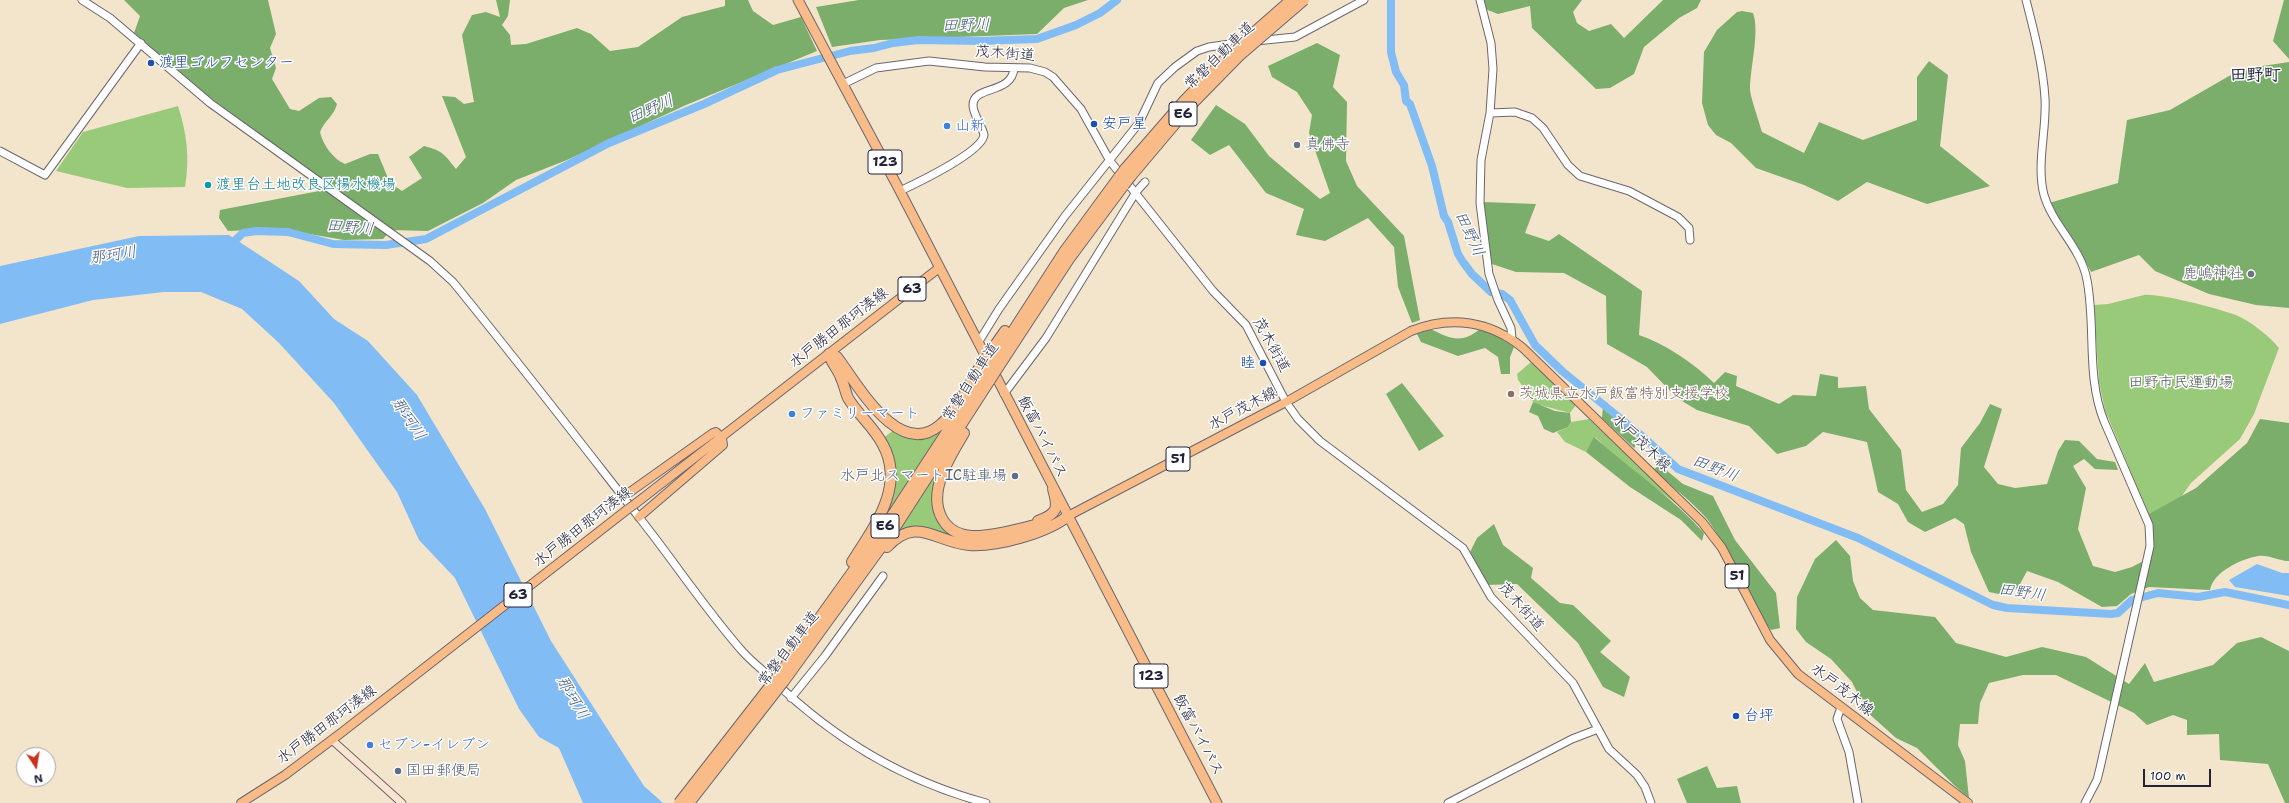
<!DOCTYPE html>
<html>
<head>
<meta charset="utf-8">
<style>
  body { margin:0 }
  #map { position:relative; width:2289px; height:803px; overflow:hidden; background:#f3e5cc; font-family:"Shantell Sans",sans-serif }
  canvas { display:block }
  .north { position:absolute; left:16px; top:747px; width:40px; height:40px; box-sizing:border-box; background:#fff; border:1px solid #a7a7b1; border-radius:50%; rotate:168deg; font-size:11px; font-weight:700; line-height:16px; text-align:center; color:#22223b }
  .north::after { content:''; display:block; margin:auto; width:14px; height:18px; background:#c8321e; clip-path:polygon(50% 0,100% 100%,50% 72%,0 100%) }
  .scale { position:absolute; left:2143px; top:769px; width:68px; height:18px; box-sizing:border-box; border:2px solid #22223b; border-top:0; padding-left:5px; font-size:12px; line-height:14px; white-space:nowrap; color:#22223b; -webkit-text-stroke:3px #fff; paint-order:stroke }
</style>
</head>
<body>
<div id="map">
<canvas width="2289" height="803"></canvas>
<div class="north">N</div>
<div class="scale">100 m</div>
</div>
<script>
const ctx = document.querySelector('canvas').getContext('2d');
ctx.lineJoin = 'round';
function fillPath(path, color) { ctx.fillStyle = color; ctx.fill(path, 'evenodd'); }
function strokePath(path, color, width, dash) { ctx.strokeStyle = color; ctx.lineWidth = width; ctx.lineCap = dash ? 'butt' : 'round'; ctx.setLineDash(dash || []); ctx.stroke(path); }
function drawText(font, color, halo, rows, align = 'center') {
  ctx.font = font + ' "Shantell Sans","Klee One",sans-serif'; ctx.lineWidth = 3; ctx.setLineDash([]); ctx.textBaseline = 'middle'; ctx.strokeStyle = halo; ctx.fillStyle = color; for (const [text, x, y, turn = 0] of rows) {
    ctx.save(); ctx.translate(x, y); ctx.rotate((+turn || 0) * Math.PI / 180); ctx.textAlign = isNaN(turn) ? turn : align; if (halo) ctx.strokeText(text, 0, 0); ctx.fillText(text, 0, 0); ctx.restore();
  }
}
fillPath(new Path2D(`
  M 178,106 C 187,134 190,158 185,187 L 127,188 L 56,171 L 83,132 Z
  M 2144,295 C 2159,293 2226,310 2240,317 C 2254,324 2269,336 2279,348 L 2254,414 L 2240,439 L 2191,483 L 2174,507 L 2151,520 L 2105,410 L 2099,382 L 2094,305 L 2108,304 Z
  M 1531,362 L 1576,405 L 1570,413 L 1536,404 L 1527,397 L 1528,393 L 1518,380 L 1517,374 Z
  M 1589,419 L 1682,508 L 1622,463 L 1595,437 L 1586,452 L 1565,442 L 1557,432 L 1568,427 L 1571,422 Z
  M 947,422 L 863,552 L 890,496 L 883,438 L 894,430 L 906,436 Z
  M 942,462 L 938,476 L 943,525 L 989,541 L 946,537 L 895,534 Z`), '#99ca7a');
fillPath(new Path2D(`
  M 124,0 L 268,0 L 276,34 L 270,48 L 276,68 L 272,79 L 290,109 L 299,111 L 319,98 L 331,97 L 337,104 C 334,116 324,121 320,132 C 323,145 333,159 345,164 L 370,154 L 378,154 L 390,183 L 402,191 L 422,178 L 409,157 L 424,146 C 443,151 444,154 456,169 L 466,157 L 442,96 L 455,97 L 464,104 L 474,102 L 462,35 L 472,15 L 486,12 L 500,17 L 496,0 L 510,0 L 508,16 L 502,25 L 510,35 L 511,45 L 526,44 L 577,28 L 591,34 L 610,51 L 638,47 L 682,17 L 725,6 L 725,0 L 748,0 L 753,11 L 773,25 L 801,17 L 817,51 L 686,105 L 567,160 L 516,180 L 483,203 L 428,231 L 391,230 L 383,239 L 344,240 L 281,229 L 228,231 L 219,218 L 220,210 L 319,191 L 327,183 L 204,93 L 134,33 L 140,16 Z
  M 859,0 L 1088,0 L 1064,8 L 1037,34 L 880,40 L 832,47 L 816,7 Z
  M 1482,0 L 1582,0 L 1573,12 L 1577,23 L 1589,31 L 1611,24 L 1624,38 L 1663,0 L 1701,0 L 1697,8 L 1679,18 L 1644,47 L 1634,74 L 1610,88 L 1596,89 L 1532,28 L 1530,6 L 1498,14 L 1485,9 Z
  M 2284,0 L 2289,0 L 2289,59 L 2273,41 Z
  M 1742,11 L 1753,13 C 1760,32 1750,67 1750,90 C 1751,99 1759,121 1762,132 L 1804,153 L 1819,122 L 1863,140 L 1917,120 L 1917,77 L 1929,61 L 1948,75 L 1940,146 L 1990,186 L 1927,204 L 1867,182 L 1838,201 L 1804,185 L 1756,168 L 1731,143 L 1716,135 L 1708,125 L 1702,103 L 1704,52 L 1717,30 L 1737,12 Z
  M 1317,43 L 1340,55 L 1333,87 L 1347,102 L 1346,161 L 1357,186 L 1404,236 L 1420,320 L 1412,323 L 1398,287 L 1394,247 L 1368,218 L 1325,241 L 1296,235 L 1304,209 L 1266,193 L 1229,145 L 1210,155 L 1191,140 L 1216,105 L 1245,124 L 1269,156 L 1320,199 L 1330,193 L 1309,133 L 1312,115 L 1297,92 L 1272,77 L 1268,66 Z
  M 2289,62 L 2289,308 L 2256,305 L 2209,294 L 2155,271 L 2139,255 L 2091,272 L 2075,242 L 2049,203 L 2118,183 L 2127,120 L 2170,110 L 2229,76 L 2256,67 Z
  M 1483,202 L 1536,204 L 1525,233 L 1549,241 L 1559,234 L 1642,291 L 1639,335 C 1667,345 1692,362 1714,383 L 1725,372 L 1737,376 L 1736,386 L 1779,404 L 1793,395 L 1816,396 L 1820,374 L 1838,377 L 1838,388 L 1866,386 L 1869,409 L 1901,450 L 1906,490 L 1922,512 L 1943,504 L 1958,485 L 1961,448 L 1980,423 L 1990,404 L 2002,409 L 1984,467 L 1998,484 L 2015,488 L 2047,484 L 2058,451 L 2065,440 L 2079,441 L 2097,459 L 2115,462 L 2118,470 L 2095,469 L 2084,459 L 2073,466 L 2086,488 L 2078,529 L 2093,566 L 2115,572 L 2132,567 L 2151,557 L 2154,537 L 2149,514 L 2196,488 L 2247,443 L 2260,419 L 2289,423 L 2289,561 C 2280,561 2267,554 2258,556 C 2241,559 2213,572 2210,590 L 2149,587 L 2131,594 L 2117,606 L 2102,607 L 2058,582 L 2027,571 L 2018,588 L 2004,595 L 1989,592 L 1971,552 L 1964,524 L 1955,518 L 1925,532 L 1908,522 L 1898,504 L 1878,492 L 1867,442 L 1823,432 L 1806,446 L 1777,454 L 1749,426 L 1697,410 L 1677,398 L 1647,367 L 1607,344 L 1606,296 L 1564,273 L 1516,272 L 1489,263 Z
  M 1431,329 C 1450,339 1462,344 1480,329 L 1495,335 L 1514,347 L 1510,357 L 1510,374 L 1501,374 L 1498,357 L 1485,348 L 1458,356 L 1421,342 L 1417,334 Z
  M 1402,383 L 1444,436 L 1419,451 L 1386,394 Z
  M 1533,402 L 1555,411 L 1570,413 L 1571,422 L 1568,427 L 1553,433 L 1544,429 L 1538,416 L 1529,412 Z
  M 1603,406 L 1639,441 L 1634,448 L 1602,418 Z
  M 1594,437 C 1631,470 1671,496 1704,533 L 1702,541 L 1681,520 L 1630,487 L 1586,452 Z
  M 1660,465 L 1683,484 L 1713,496 L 1735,540 L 1776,593 L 1780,628 L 1771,630 C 1745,598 1733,553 1707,519 C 1694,503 1669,485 1654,469 Z
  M 1494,524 L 1503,545 L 1533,568 L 1531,578 L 1560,603 L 1573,605 L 1611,641 L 1600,652 L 1630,677 L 1624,697 L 1603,687 L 1578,643 L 1517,584 L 1486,585 L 1470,552 L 1477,538 Z
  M 1836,540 L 1850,556 L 1853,581 L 1860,598 L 1873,610 L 1935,617 L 1956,643 L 2006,657 L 2042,647 L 2086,657 L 2129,684 L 2145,663 L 2154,682 L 2213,665 L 2237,643 L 2261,637 L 2289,651 L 2289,803 L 2285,803 L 2268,764 L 2220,760 L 2219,734 L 2187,735 L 2187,720 L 2173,715 L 2147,725 L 2134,713 L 2056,675 L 2023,675 L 1989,683 L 1980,703 L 1978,724 L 1960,724 L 1958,745 L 1965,761 L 1969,798 L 1954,785 L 1917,748 L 1896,738 L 1867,712 L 1852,682 L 1831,659 L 1806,642 L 1796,629 L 1797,597 L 1815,559 Z
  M 1707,766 L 1717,788 L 1737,786 L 1741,803 L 1687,803 L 1677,779 Z`), '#7aae6a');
fillPath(new Path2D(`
  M 229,235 L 299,281 L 334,319 L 368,341 L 417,395 L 485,509 L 551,641 L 644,786 L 663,803 L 583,803 L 559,748 L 539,737 L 519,709 L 455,578 L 419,540 L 397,492 L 334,403 L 279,343 L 242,309 L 201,292 L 164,292 L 93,300 L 0,324 L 0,266 L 139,236 Z
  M 2257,564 L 2282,573 L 2289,573 L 2289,596 L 2235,587 L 2229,580 Z`), '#82bcf4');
strokePath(new Path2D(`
  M 1391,0 L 1391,52 L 1396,72 L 1404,85 L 1406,101 L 1410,104 L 1432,166 L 1444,216 L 1448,222 L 1458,254 L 1463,262 L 1472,274 L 1491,292 L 1502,294 L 1510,300 L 1535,345 L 1562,371 L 1642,436 L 1678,469 L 1858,538 L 1993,605 L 2007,608 L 2111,614 L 2118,613 L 2132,600 L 2158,593 L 2198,597 L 2225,592 L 2289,605
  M 228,247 L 243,233 L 256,231 L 288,232 L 333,244 L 386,245 L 426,239 L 609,143 L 704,104 L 777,70 L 850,51 L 874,48 L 893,43 L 918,40 L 980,41 L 1037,39 L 1076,25 L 1100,13 L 1117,0`), '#82bcf4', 8);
const tertiary = new Path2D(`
  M 82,0 L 110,18 L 210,103 L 430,261 L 453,282 C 516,359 577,438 638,516 C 674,561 705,609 743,652 C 752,662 764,671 774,681 C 835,740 904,781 986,803
  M 1480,0 L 1491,43 L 1493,69 L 1490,113 L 1481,160 L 1480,203 L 1489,274 L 1498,300 L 1511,328 L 1512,339
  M 2026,0 C 2034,31 2043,66 2045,98 C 2047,129 2036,164 2044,195 C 2053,226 2081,247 2087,280 C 2096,327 2086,376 2104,421 L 2149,525 L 2150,546 L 2100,768 L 2097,780 L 2085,803
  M 1256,41 L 1295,37 L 1364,0
  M 843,84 L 876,68 L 929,61 L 985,67 L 1030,68 L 1045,72 L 1053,77 L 1081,109 L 1110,161 L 1213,291 L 1246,325 L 1286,402 L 1298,419 L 1320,441 L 1463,548 L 1491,597 L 1573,683 L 1609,749 L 1637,775 L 1645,787 L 1651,803
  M 1490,113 L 1515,112 L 1532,118 L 1543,128 L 1568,165 L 1580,176 L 1629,191 L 1678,217 L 1689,228 L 1690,240
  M 0,151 L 45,175 L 141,43
  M 900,191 C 917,183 982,152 984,135 C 982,125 973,115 973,105 C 973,85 1012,95 1014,68
  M 978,343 L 999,309 L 1065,216 L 1139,123 L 1158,83 L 1175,67 L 1197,51 L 1209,47 L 1244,42
  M 1004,394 L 1046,338 L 1136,192 L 1145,182
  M 791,698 L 825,656 L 883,576
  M 1841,707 L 1837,719 L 1849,752 L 1858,803
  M 1448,803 L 1572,739 L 1598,729`);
const secondary = new Path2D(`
  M 332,740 L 402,803`);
const primary = new Path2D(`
  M 623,497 L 713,433 L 716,432 L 722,438 L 723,445 L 639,517
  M 635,504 L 939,268
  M 1068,516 L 1286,402 L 1411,331 C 1451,315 1490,321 1523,348 L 1702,522 L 1722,548 L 1770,640 L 1798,674 L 1968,803
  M 241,803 L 285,775 L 341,733 L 628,509`);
const trunk = new Path2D(`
  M 798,0 L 900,191 L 1217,803`);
const motorway = new Path2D(`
  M 1125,169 L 1184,101 L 1234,50
  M 1131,176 L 1190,106 L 1239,56
  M 991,351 L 1005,331
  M 829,354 C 831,363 838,369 841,378 C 844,384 845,391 848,398 C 858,415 874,427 883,445 C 906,487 873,528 852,562
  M 829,354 L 837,357 C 858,385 899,460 940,425 C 957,411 969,384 981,365
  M 995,359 L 1064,252 L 1119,177
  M 999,366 L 1069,259 L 1124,185
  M 964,433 C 950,457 924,495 945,523 C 951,531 961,535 971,536 C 989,537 1028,527 1046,522
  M 1038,521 C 1057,514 1059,509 1053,489
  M 887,547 C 917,515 935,542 969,545 C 996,547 1047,533 1068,516
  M 778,676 L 884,528 L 986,372
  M 784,681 L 892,532 L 990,380`);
strokePath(tertiary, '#6b666e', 9);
strokePath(secondary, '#6b666e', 9);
strokePath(primary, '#6b666e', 10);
strokePath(trunk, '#6b666e', 11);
strokePath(motorway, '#6b666e', 12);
strokePath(tertiary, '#fff', 7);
strokePath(secondary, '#fde4d0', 7);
strokePath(primary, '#f9bc89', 8);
strokePath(trunk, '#f9bc89', 9);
strokePath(motorway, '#f9bc89', 10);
const primaryBridge = new Path2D(`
  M 628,509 L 635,504`);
const motorwayBridge = new Path2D(`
  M 1234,50 L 1291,0
  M 1239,56 L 1304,0
  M 1119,177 L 1125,169
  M 1124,185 L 1131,176
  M 981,365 L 991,351
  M 986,372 L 995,359
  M 990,380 L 999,366
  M 679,803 L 778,676
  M 689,803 L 784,681`);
strokePath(primaryBridge, '#6b666e', 10, []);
strokePath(motorwayBridge, '#6b666e', 12, []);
strokePath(primaryBridge, '#f9bc89', 8);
strokePath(motorwayBridge, '#f9bc89', 10);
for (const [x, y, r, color] of [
  [151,63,4,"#1a4fb4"],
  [1094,124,4,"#1a4fb4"],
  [947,126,4,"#3f7fe0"],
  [1297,145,4,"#6b7280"],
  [208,185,4,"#0f9aa8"],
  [2251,274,4,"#6b7280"],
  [1263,363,4,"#1a4fb4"],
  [1511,394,4,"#8d6e63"],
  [792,414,4,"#3f7fe0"],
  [1015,476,4,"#5c6f8a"],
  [1736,716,4,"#1a4fb4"],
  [370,745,4,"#3f7fe0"],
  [398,771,4,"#5c6f8a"]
]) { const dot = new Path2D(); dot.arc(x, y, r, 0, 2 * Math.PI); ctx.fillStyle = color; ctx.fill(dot); strokePath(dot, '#fff', 1.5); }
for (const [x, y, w] of [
  [1183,114,28],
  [885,162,34],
  [912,289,28],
  [1178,459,24],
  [885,526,28],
  [1737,576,24],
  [518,595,28],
  [1151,676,34]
]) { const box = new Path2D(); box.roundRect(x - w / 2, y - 12, w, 24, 3); ctx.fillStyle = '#fff'; ctx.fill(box); strokePath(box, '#22223b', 1); }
drawText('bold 14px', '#22223b', null, [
  ["E6",1183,114],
  ["123",885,162],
  ["63",912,289],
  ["51",1178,459],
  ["E6",885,526],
  ["51",1737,576],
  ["63",518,595],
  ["123",1151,676]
]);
drawText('15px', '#22223b', '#fff', [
  ["茂木街道",1005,54,4],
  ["常磐自動車道",1220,56,-44],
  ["水戸勝田那珂湊線",839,328,-38],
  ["茂木街道",1271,345,61],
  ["常磐自動車道",971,382,-57],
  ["水戸茂木線",1243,409,-28],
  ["飯富バイパス",1042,437,63],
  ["水戸茂木線",1641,443,44],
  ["水戸勝田那珂湊線",583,527,-38],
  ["茂木街道",1521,607,48],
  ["常磐自動車道",789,649,-53],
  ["水戸茂木線",1842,690,38],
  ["水戸勝田那珂湊線",327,725,-37],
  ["飯富バイパス",1198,735,62]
]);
drawText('15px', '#164399', '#fff', [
  ["渡里ゴルフセンター",159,63],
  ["安戸星",1102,124],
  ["睦",1255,363,"right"],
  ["台坪",1744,716]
], 'left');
drawText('15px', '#366cbe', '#fff', [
  ["山新",955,126],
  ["ファミリーマート",800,414],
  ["セブン-イレブン",378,745]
], 'left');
drawText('15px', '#5b616d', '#fff', [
  ["真佛寺",1305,145],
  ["鹿嶋神社",2243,274,"right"]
], 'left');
drawText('15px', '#0d838f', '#fff', [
  ["渡里台土地改良区揚水機場",216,185]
], 'left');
drawText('15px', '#4c5d51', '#fff', [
  ["田野市民運動場",2181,383]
]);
drawText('15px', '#785e54', '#fff', [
  ["茨城県立水戸飯富特別支援学校",1519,394]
], 'left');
drawText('15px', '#4e5e75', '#fff', [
  ["水戸北スマートIC駐車場",1007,476],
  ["国田郵便局",406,771,"left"]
], 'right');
drawText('italic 16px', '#44587c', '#fff', [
  ["田野川",966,26,-1],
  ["田野川",651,110,-24],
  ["田野川",350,228,5],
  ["田野川",1469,234,65],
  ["那珂川",113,256,-9],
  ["那珂川",408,419,56],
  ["田野川",1715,469,21],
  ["田野川",2022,593,8],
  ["那珂川",572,698,59]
]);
drawText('bold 17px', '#22223b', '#fff', [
  ["田野町",2255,76]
]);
</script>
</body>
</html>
